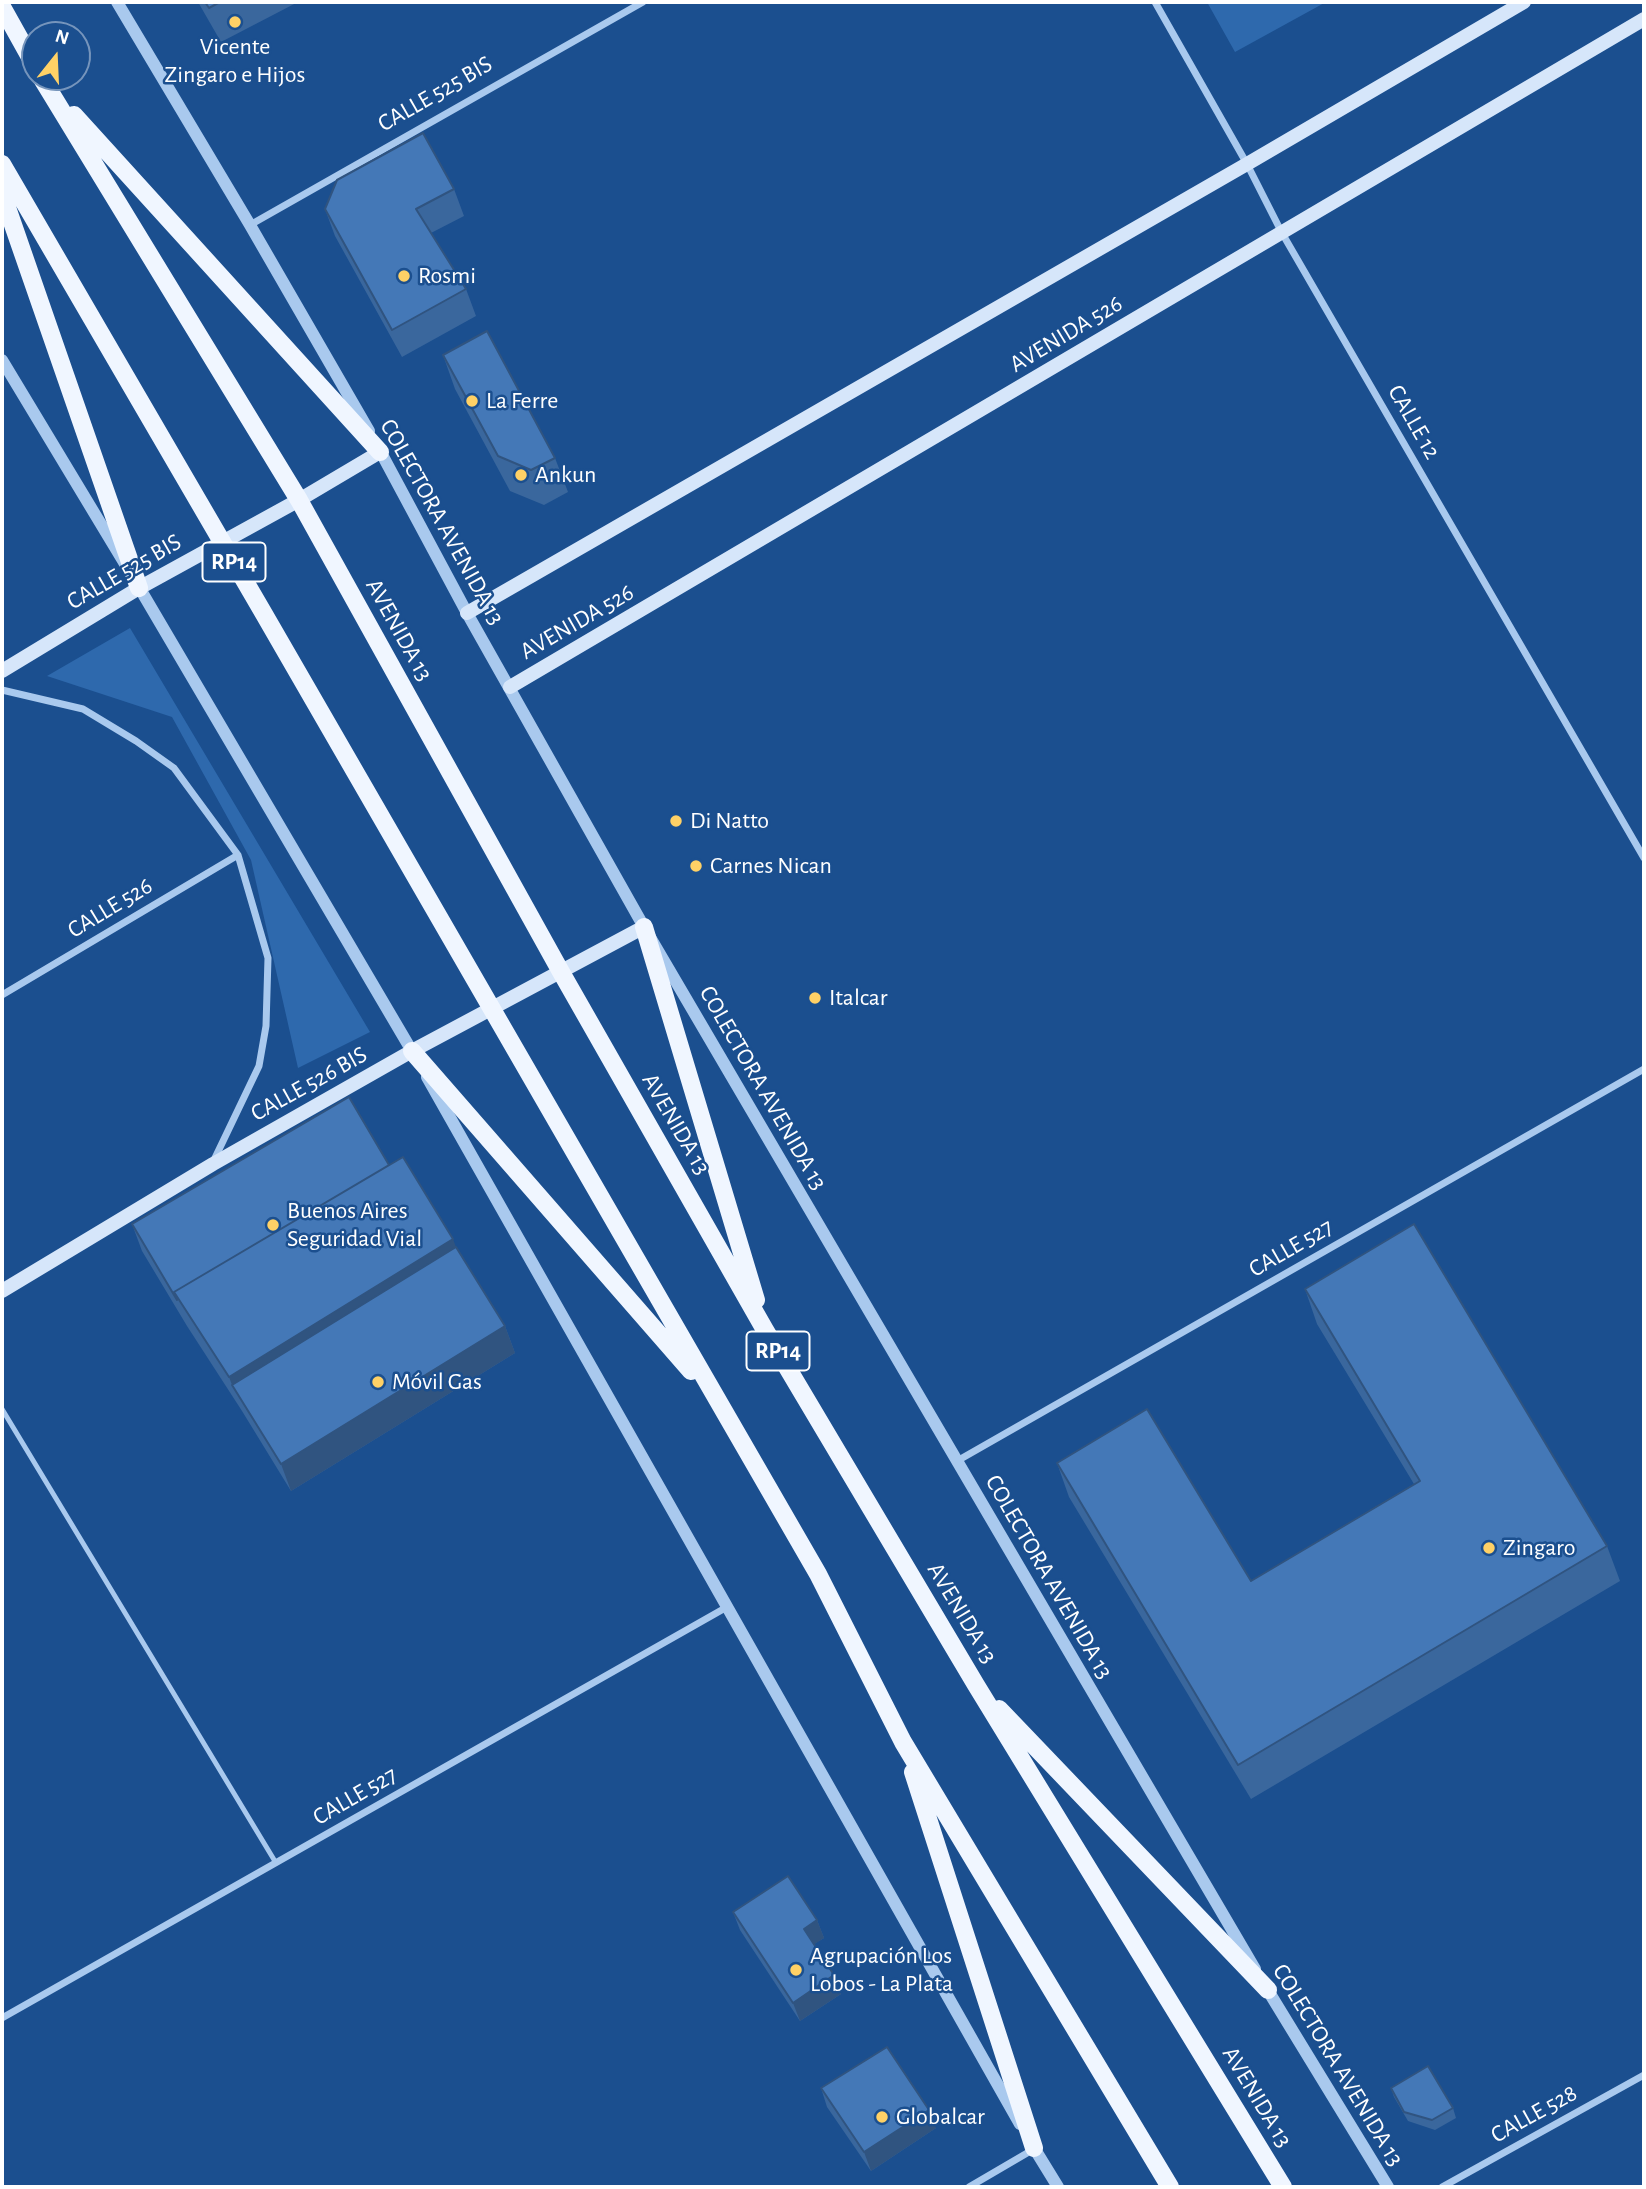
<!DOCTYPE html>
<html>
<head>
<meta charset="utf-8">
<style>
  body { margin:0 }
  #map { position:relative; width:1646px; height:2189px; overflow:hidden; background:#1b4f8f; font-family:"Alegreya Sans",sans-serif }
  canvas { display:block }
  .frame { position:absolute; inset:0; border:4px solid #fff; pointer-events:none }
  .north { position:absolute; left:21px; top:21px; width:70px; height:70px; box-sizing:border-box; background:#1b4f8f; border:2px solid #7695bc; border-radius:50%; rotate:18deg; font-size:19px; font-weight:700; line-height:28px; text-align:center; color:#fff }
  .north::after { content:''; display:block; margin:auto; width:24px; height:32px; background:#ffd166; clip-path:polygon(50% 0,100% 100%,50% 72%,0 100%) }
</style>
</head>
<body>
<div id="map">
<canvas width="1646" height="2189"></canvas>
<div class="frame"></div>
<div class="north">N</div>
</div>
<script>
const ctx = document.querySelector('canvas').getContext('2d');
ctx.lineJoin = 'round';
function fillPath(path, color) { ctx.fillStyle = color; ctx.fill(path, 'evenodd'); }
function strokePath(path, color, width, dash) { ctx.strokeStyle = color; ctx.lineWidth = width; ctx.lineCap = dash ? 'butt' : 'round'; ctx.setLineDash(dash || []); ctx.stroke(path); }
function drawText(font, color, halo, rows, align = 'center') {
  ctx.font = font + ' "Alegreya Sans",sans-serif'; ctx.lineWidth = 5; ctx.setLineDash([]); ctx.textBaseline = 'middle'; ctx.strokeStyle = halo; ctx.fillStyle = color; for (const [text, x, y, turn = 0] of rows) {
    ctx.save(); ctx.translate(x, y); ctx.rotate((+turn || 0) * Math.PI / 180); ctx.textAlign = isNaN(turn) ? turn : align; if (halo) ctx.strokeText(text, 0, 0); ctx.fillText(text, 0, 0); ctx.restore();
  }
}
fillPath(new Path2D(`
  M 1207,2 L 1326,2 L 1235,52 Z
  M 130,628 L 370,1032 L 298,1068 L 251,860 L 172,717 L 47,676 Z`), '#2e69ad');
strokePath(new Path2D(`
  M 2,1409 L 276,1863`), '#a9c9ee', 5);
strokePath(new Path2D(`
  M 1155,2 L 1247,164 L 1282,233 L 1644,858
  M 250,225 L 643,2
  M 2,690 L 83,709 L 136,741 L 174,768 L 238,855 L 268,958 L 266,1026 L 259,1066 L 214,1160
  M 2,995 L 238,855
  M 957,1461 L 1644,1069
  M 2,2018 L 727,1607
  M 969,2187 L 1034,2149
  M 1442,2187 L 1644,2075`), '#a9c9ee', 7);
strokePath(new Path2D(`
  M 117,2 L 250,225 L 369,431
  M 2,360 L 125,564
  M 378,447 L 467,613 L 644,927 L 1255,1969
  M 136,582 L 416,1058
  M 427,1077 L 1020,2124
  M 1264,1984 L 1388,2187
  M 1031,2143 L 1058,2187`), '#a9c9ee', 12);
strokePath(new Path2D(`
  M 467,613 L 1247,164 L 1524,2
  M 2,671 L 139,588 L 299,500 L 380,452
  M 510,687 L 1644,19
  M 2,1291 L 213,1164 L 412,1051 L 644,927`), '#d6e6fa', 14);
strokePath(new Path2D(`
  M 2,7 L 35,66
  M 41,77 L 299,500 L 561,972 L 765,1330 L 976,1685 L 1283,2187
  M 74,115 L 380,452
  M 2,164 L 264,614 L 818,1574 L 903,1742 L 1170,2187
  M 2,193 L 139,588
  M 644,927 L 756,1300
  M 412,1051 L 691,1371
  M 999,1709 L 1268,1990
  M 913,1772 L 1034,2148`), '#f0f6ff', 18);
fillPath(new Path2D(`
  M 198,2 L 298,2 L 221,42 Z
  M 454,189 L 464,216 L 431,233 L 466,289 L 476,316 L 402,357 L 335,236 L 325,209 Z
  M 443,355 L 555,458 L 568,492 L 544,505 L 510,491 L 455,389 Z
  M 389,1165 L 456,1247 L 505,1326 L 515,1353 L 291,1491 L 242,1411 L 187,1326 L 142,1251 L 132,1224 Z
  M 1305,1289 L 1607,1546 L 1620,1581 L 1251,1799 L 1069,1497 L 1057,1463 L 1251,1581 L 1414,1484 L 1317,1324 Z
  M 733,1912 L 817,1920 L 824,1938 L 814,1944 L 841,1994 L 800,2021 L 740,1930 Z
  M 821,2088 L 936,2128 L 871,2171 L 827,2107 Z
  M 1391,2088 L 1453,2108 L 1456,2118 L 1435,2130 L 1408,2121 L 1394,2097 Z`), '#3a679d');
fillPath(new Path2D(`
  M 453,1239 L 466,1274 L 232,1385 L 229,1377 Z
  M 505,1326 L 515,1353 L 291,1491 L 281,1464 Z
  M 817,1920 L 824,1938 L 810,1947 L 804,1929 Z
  M 834,1975 L 841,1994 L 800,2021 L 793,2003 Z
  M 929,2110 L 936,2128 L 871,2171 L 864,2152 Z`), '#305480');
const building = new Path2D(`
  M 205,2 L 220,2 L 209,8 Z
  M 423,133 L 454,189 L 416,209 L 466,289 L 392,330 L 325,209 L 337,180 Z
  M 487,331 L 555,458 L 531,470 L 498,456 L 443,355 Z
  M 349,1097 L 389,1165 L 174,1292 L 177,1300 L 132,1224 Z
  M 403,1157 L 453,1239 L 229,1377 L 174,1292 Z
  M 1414,1224 L 1607,1546 L 1238,1765 L 1057,1463 L 1147,1409 L 1251,1581 L 1420,1481 L 1305,1289 Z
  M 456,1247 L 505,1326 L 281,1464 L 232,1385 Z
  M 788,1876 L 817,1920 L 804,1929 L 834,1975 L 793,2003 L 733,1912 Z
  M 887,2047 L 929,2110 L 864,2152 L 821,2088 Z
  M 1428,2066 L 1453,2108 L 1432,2120 L 1404,2112 L 1391,2088 Z`);
fillPath(building, '#4478b7');
strokePath(building, '#305480', 2);
for (const [x, y, r, color] of [
  [235,22,7,"#ffd166"],
  [404,276,7,"#ffd166"],
  [472,401,7,"#ffd166"],
  [521,475,7,"#ffd166"],
  [676,821,7,"#ffd166"],
  [696,866,7,"#ffd166"],
  [815,998,7,"#ffd166"],
  [273,1225,7,"#ffd166"],
  [378,1382,7,"#ffd166"],
  [1489,1548,7,"#ffd166"],
  [796,1970,7,"#ffd166"],
  [882,2117,7,"#ffd166"]
]) { const dot = new Path2D(); dot.arc(x, y, r, 0, 2 * Math.PI); ctx.fillStyle = color; ctx.fill(dot); strokePath(dot, '#1b4f8f', 2.5); }
for (const [x, y, w] of [
  [234,562,63],
  [778,1351,63]
]) { const box = new Path2D(); box.roundRect(x - w / 2, y - 19.5, w, 39, 5); ctx.fillStyle = '#1b4f8f'; ctx.fill(box); strokePath(box, '#fff', 2); }
drawText('bold 23px', '#fff', null, [
  ["RP14",234,562],
  ["RP14",778,1351]
]);
drawText('24px', '#fff', '#1b4f8f', [
  ["Vicente",235,47,"center"],
  ["Zingaro e Hijos",235,75,"center"],
  ["Rosmi",418,276],
  ["La Ferre",486,401],
  ["Ankun",535,475],
  ["Di Natto",690,821],
  ["Carnes Nican",710,866],
  ["Italcar",829,998],
  ["Buenos Aires",287,1211],
  ["Seguridad Vial",287,1239],
  ["Móvil Gas",392,1382],
  ["Zingaro",1503,1548],
  ["Agrupación Los",810,1956],
  ["Lobos - La Plata",810,1984],
  ["Globalcar",896,2117]
], 'left');
drawText('24px', '#fff', '#1b4f8f', [
  ["CALLE 525 BIS",435,94,-30],
  ["AVENIDA 526",1066,334,-31],
  ["CALLE 12",1414,422,60],
  ["COLECTORA AVENIDA 13",442,522,61],
  ["CALLE 525 BIS",124,572,-30],
  ["AVENIDA 526",577,622,-30],
  ["AVENIDA 13",399,630,61],
  ["CALLE 526",110,908,-31],
  ["CALLE 526 BIS",309,1084,-29],
  ["COLECTORA AVENIDA 13",763,1088,60],
  ["AVENIDA 13",676,1124,60],
  ["CALLE 527",1291,1248,-30],
  ["COLECTORA AVENIDA 13",1049,1577,60],
  ["AVENIDA 13",962,1613,59],
  ["CALLE 527",355,1796,-30],
  ["COLECTORA AVENIDA 13",1338,2065,59],
  ["AVENIDA 13",1257,2097,59],
  ["CALLE 528",1534,2114,-29]
]);
</script>
</body>
</html>
